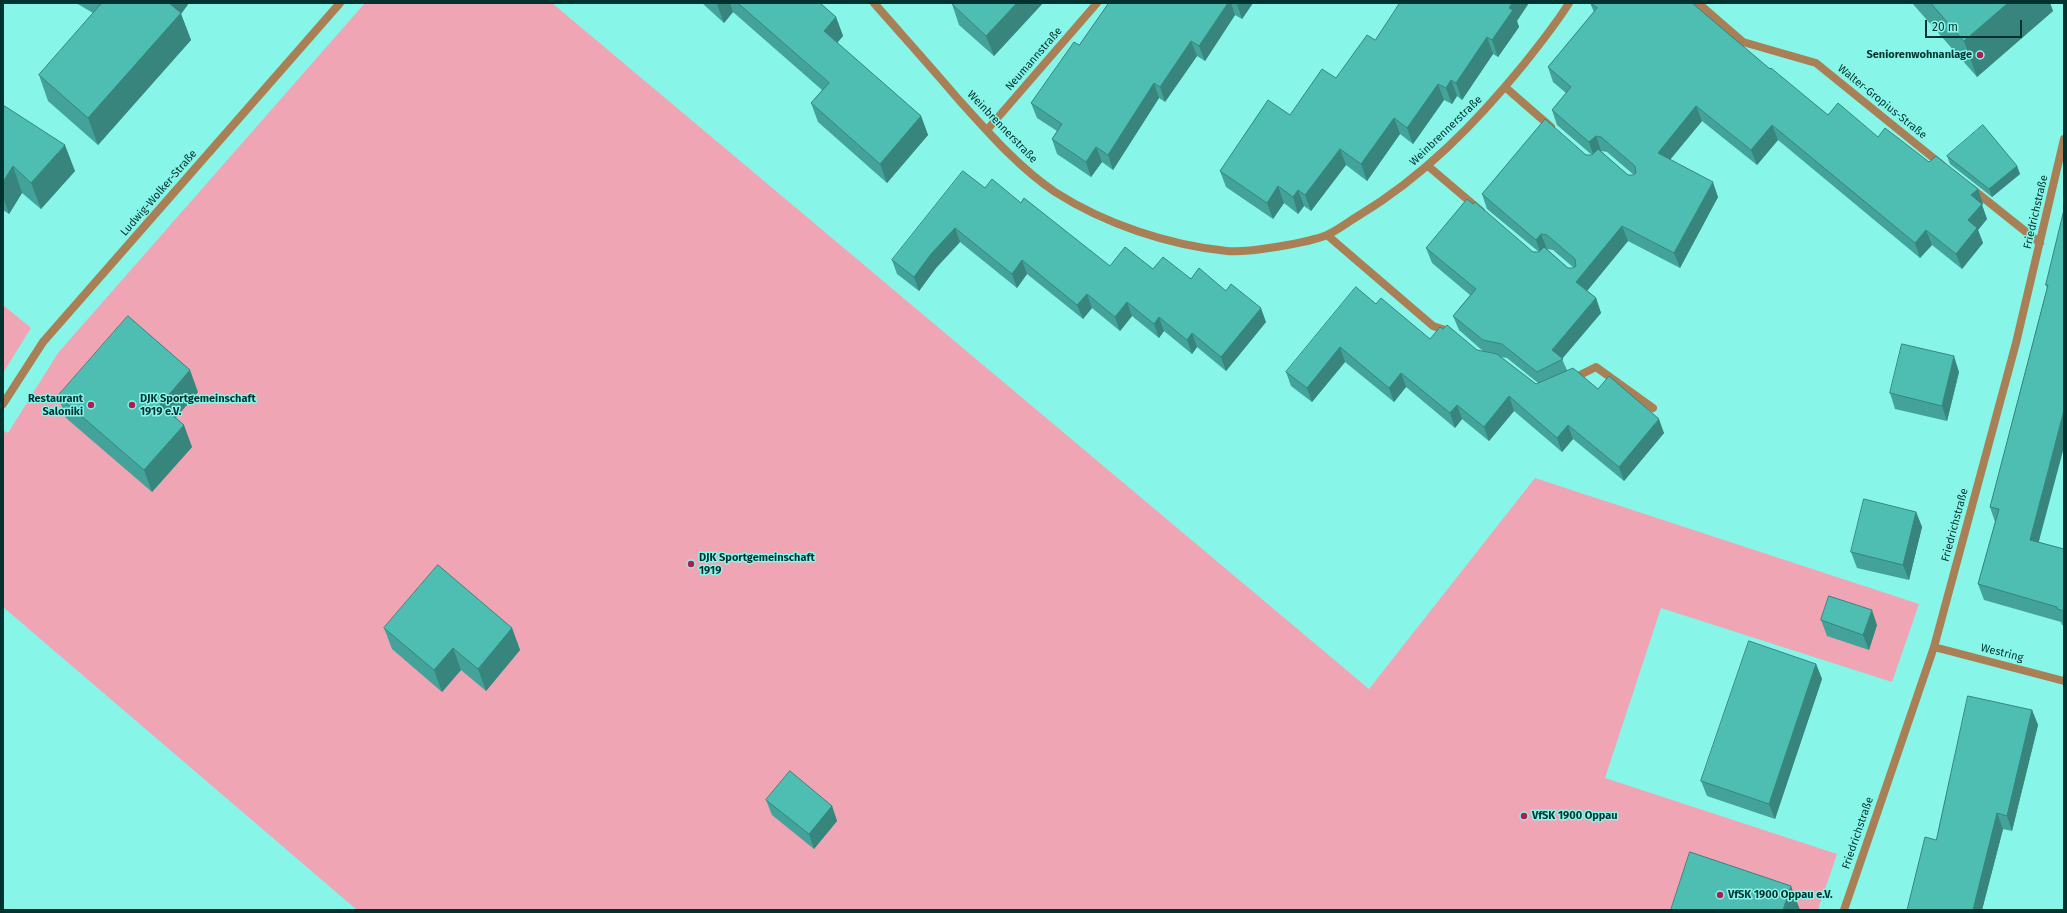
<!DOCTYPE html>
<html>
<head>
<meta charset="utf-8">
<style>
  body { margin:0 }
  #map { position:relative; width:2067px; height:913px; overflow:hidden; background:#88f5e9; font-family:"Fira Sans",sans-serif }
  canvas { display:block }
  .frame { position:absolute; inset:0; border:4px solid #00332f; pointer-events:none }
  .scale { position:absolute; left:1925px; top:20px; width:97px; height:18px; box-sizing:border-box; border:2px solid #00332f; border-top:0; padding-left:5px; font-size:12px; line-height:14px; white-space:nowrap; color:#00332f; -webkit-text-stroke:3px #88f5e9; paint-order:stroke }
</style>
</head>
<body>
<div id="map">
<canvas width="2067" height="913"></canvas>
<div class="frame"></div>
<div class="scale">20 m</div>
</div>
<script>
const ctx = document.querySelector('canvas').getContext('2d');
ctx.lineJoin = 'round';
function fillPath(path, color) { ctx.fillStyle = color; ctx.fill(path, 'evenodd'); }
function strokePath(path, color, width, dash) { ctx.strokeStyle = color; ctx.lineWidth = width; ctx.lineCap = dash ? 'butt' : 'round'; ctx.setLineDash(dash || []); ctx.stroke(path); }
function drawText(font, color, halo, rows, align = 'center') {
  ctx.font = font + ' "Fira Sans",sans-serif'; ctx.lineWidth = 3; ctx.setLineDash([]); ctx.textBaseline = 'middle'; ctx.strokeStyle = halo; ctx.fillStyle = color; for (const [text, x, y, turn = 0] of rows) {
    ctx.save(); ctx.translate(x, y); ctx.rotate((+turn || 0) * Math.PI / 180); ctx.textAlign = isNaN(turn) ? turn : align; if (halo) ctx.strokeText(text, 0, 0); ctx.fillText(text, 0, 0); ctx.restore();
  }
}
fillPath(new Path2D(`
  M 365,3 L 552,3 L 1369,689 L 1535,478 L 1919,604 L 1892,682 L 1661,608 L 1605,778 L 1837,854 L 1818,910 L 357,910 L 3,607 L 3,430 L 8,433 L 58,353 Z
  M 3,305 L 31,328 L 3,373 Z`), '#efa5b4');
strokePath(new Path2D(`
  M 874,3 C 902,35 931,67 959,100 C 989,133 1018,167 1055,192 C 1105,224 1168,245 1227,251 C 1247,253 1308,243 1327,235 C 1338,230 1348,222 1358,216 C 1423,177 1476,123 1524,64 C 1540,44 1556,24 1569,3
  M 1698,3 L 1743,42 L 1816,63 L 1942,165
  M 1505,87 L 1551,127
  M 987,130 L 1097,3
  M 1428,166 L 1481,211
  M 1971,188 L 2040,243
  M 1327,235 L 1433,326 L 1448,331
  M 1572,379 L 1596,367 L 1653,408
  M 3,404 L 43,342 L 340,3
  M 1934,647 L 2064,681
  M 1844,910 L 1934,647 L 2016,343 L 2064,139`), '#a97f56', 8);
fillPath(new Path2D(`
  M 76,3 L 189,3 L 181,14 L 191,40 L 98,145 L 48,101 L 39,75 L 93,13 Z
  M 702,3 L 820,3 L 836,17 L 843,36 L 837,43 L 921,116 L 928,135 L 887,183 L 818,122 L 811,103 L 822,90 L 733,12 L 724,23 Z
  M 953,3 L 1043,3 L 994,56 L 959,25 L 952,4 Z
  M 1109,3 L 1253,3 L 1242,19 L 1235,15 L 1205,61 L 1197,56 L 1165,102 L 1159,98 L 1113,170 L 1102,162 L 1091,177 L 1057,154 L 1052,139 L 1057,131 L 1037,118 L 1031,103 L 1079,45 Z
  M 1590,3 L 1692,3 L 1770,69 L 1828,115 L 1878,137 L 1983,204 L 1982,205 L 1987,219 L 1978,230 L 1983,243 L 1962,269 L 1932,245 L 1920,258 L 1778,140 L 1757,165 L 1702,121 L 1670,160 L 1718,197 L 1680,268 L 1628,241 L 1587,291 L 1596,298 L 1601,313 L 1562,359 L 1567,370 L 1598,389 L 1664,433 L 1624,481 L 1573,439 L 1562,452 L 1514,411 L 1489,441 L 1462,419 L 1455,428 L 1406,387 L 1394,402 L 1345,362 L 1312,402 L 1291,386 L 1286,372 L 1376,304 L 1430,339 L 1443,329 L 1477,350 L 1484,352 L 1459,330 L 1453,316 L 1470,295 L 1432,263 L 1426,248 L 1539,252 L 1487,209 L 1482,194 L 1586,155 L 1592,155 L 1557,125 L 1552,110 L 1566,93 L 1553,82 L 1548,67 L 1594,12 ZM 1601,151 L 1607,152 L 1634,175 L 1628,175 ZM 1547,249 L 1553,250 L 1574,268 L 1568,268 ZM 1501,357 L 1507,358 L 1538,383 L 1536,384 Z
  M 1912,3 L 2050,3 L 2053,11 L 1977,77 Z
  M 1517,21 L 1519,27 L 1498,57 L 1493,54 L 1462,100 L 1457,96 L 1452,104 L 1444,100 L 1413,144 L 1400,134 L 1367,181 L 1346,165 L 1311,211 L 1304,206 L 1298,214 L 1284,203 L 1273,219 L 1226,187 L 1220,171 L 1336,78 L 1375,40 Z
  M 3,105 L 75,171 L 41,209 L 22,193 L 9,214 L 3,210 Z
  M 1947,156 L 2017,166 L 2020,174 L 1992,197 L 1950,164 Z
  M 985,188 L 1021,203 L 1110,266 L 1153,269 L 1266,322 L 1226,371 L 1197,347 L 1192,354 L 1164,331 L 1159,338 L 1132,316 L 1120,331 L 1092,308 L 1083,319 L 1027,274 L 1017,288 L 960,242 L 936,268 L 919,291 L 897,274 L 892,260 Z
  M 2064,210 L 2039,542 L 2064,549 L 2064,625 L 2062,625 L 2061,622 L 1984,600 L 1978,584 L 1995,522 L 1990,507 L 2047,288 L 2046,285 Z
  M 1959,372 L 1947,421 L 1895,409 L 1890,393 Z
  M 198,392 L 175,418 L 192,447 L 152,492 L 66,418 L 58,396 Z
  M 1916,512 L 1922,527 L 1909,580 L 1857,568 L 1851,552 Z
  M 1821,620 L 1877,625 L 1869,650 L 1827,636 Z
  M 384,628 L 512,628 L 520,650 L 486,691 L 461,670 L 442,692 L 392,649 Z
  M 1816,664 L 1822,679 L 1775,819 L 1707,796 L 1701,781 Z
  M 2032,710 L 2038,725 L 2012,831 L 2003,829 L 1982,910 L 1907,910 L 1936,840 Z
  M 766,800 L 832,806 L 837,821 L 814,849 L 772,815 Z`), '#43a39a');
fillPath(new Path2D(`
  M 166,3 L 189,3 L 181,14 L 191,40 L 98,145 L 88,118 Z
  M 717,3 L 730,3 L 733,12 L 724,23 L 717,4 Z
  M 1017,3 L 1043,3 L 994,56 L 986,36 Z
  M 1228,3 L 1231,3 L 1235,15 L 1205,61 L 1199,46 Z
  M 1237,3 L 1253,3 L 1242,19 L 1237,4 Z
  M 1512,3 L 1529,3 L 1517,21 L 1519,27 L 1498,57 L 1492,40 L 1509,8 Z
  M 2008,3 L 2050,3 L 2053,11 L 1977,77 L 1964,41 Z
  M 836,17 L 843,36 L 831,50 L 824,31 Z
  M 1487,37 L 1493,54 L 1462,100 L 1456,83 Z
  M 1191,41 L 1197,56 L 1165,102 L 1160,87 Z
  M 1451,80 L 1457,96 L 1452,104 L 1446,88 Z
  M 1154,83 L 1159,98 L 1113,170 L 1108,155 Z
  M 1438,84 L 1444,100 L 1413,144 L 1407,128 Z
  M 1696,106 L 1702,121 L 1663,168 L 1658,153 Z
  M 921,116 L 928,135 L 887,183 L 880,164 Z
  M 1394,118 L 1400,134 L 1367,181 L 1361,164 Z
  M 1772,125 L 1778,140 L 1757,165 L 1751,150 Z
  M 1596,136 L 1601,151 L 1594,157 L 1589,142 Z
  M 65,145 L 75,171 L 41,209 L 31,183 Z
  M 1096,147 L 1102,162 L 1091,177 L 1086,162 Z
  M 1340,149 L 1346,165 L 1311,211 L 1305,195 Z
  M 13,166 L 22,193 L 9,214 L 3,197 L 3,182 Z
  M 2017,166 L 2020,174 L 1992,197 L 1989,189 Z
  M 1713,182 L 1718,197 L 1680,268 L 1674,253 Z
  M 1278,186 L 1284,203 L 1273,219 L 1267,203 Z
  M 1978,189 L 1983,204 L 1982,205 L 1987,219 L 1978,230 L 1983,243 L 1962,269 L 1956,254 L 1968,220 L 1971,195 Z
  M 1298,190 L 1304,206 L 1298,214 L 1293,197 Z
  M 1622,226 L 1628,241 L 1582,297 L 1576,282 Z
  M 955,228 L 960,242 L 936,268 L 919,291 L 914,277 L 931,254 Z
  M 1926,230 L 1932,245 L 1920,258 L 1915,243 Z
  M 1541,234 L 1547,249 L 1541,254 L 1536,240 Z
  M 1022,260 L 1027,274 L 1017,288 L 1012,274 Z
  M 1087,294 L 1092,308 L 1083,319 L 1077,305 Z
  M 1596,298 L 1601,313 L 1561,360 L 1552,350 Z
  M 1127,302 L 1132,316 L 1120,331 L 1115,317 Z
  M 1261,308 L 1266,322 L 1226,371 L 1221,357 Z
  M 1159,317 L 1164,331 L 1159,338 L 1154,324 Z
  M 1192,333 L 1197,347 L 1192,354 L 1187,340 Z
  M 1340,347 L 1345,362 L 1312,402 L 1307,388 Z
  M 1954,356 L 1959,372 L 1947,421 L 1942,406 Z
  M 190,370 L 198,392 L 168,427 L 160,405 Z
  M 1401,373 L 1406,387 L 1394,402 L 1389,388 Z
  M 1509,396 L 1514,411 L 1489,441 L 1484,427 Z
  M 1457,405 L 1462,419 L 1455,428 L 1450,413 Z
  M 2064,410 L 2064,447 L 2035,556 L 2030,540 Z
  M 1659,419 L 1664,433 L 1624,481 L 1619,467 Z
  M 184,425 L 192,447 L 152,492 L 144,470 Z
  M 1568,425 L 1573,439 L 1562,452 L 1557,438 Z
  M 1916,512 L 1922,527 L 1909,580 L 1903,565 Z
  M 1872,610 L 1877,625 L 1869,650 L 1863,635 Z
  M 512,628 L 520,650 L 486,691 L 478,669 Z
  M 453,648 L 461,670 L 442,692 L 434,670 Z
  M 1816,664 L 1822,679 L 1775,819 L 1769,804 Z
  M 2032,710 L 2038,725 L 2012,831 L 2007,816 Z
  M 832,806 L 837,821 L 814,849 L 809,834 Z
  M 1997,813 L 2003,829 L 1982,910 L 1973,910 Z
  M 1791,886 L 1800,910 L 1783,910 Z`), '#37857d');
const building = new Path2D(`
  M 102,3 L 169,3 L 181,13 L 88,118 L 39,75 Z
  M 738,3 L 820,3 L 836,17 L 824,31 L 921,116 L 880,164 L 811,103 L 829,83 Z
  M 953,3 L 1017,3 L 986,36 L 952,4 Z
  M 1109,3 L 1228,3 L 1199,46 L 1191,41 L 1160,87 L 1154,83 L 1108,155 L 1096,147 L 1086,162 L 1052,139 L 1062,124 L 1031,103 L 1074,42 L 1079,45 Z
  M 1400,3 L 1512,3 L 1509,8 L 1513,10 L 1492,40 L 1487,37 L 1456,83 L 1451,80 L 1446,88 L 1438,84 L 1407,128 L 1394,118 L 1361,164 L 1340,149 L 1305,195 L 1298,190 L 1293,197 L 1278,186 L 1267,203 L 1220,171 L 1268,100 L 1290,115 L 1322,69 L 1336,78 L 1367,35 L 1375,40 Z
  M 1591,3 L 1692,3 L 1770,69 L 1771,68 L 1828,115 L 1838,103 L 1878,137 L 1885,128 L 1929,162 L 1936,156 L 1978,189 L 1971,195 L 1982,204 L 1968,220 L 1977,228 L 1956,254 L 1926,230 L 1915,243 L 1772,125 L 1751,150 L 1696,106 L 1658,153 L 1713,182 L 1674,253 L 1622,226 L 1576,282 L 1596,298 L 1552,350 L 1563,359 L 1537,372 L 1502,344 L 1483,340 L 1453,316 L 1476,289 L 1426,248 L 1467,199 L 1473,204 L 1475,202 L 1533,252 L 1539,252 L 1544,247 L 1568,268 L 1573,268 L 1576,266 L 1575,259 L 1547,235 L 1541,234 L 1536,240 L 1482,194 L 1545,119 L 1586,155 L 1592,155 L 1598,149 L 1628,175 L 1633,175 L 1636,173 L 1635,166 L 1601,137 L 1596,136 L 1589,142 L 1552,110 L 1571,87 L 1548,67 L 1597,8 Z
  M 1931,3 L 2008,3 L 1964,41 Z
  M 3,105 L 65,145 L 31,183 L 13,166 L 3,182 Z
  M 1983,125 L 2017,166 L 1989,189 L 1947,156 Z
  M 963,171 L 985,188 L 992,179 L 1021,203 L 1024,198 L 1110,266 L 1125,247 L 1153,269 L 1163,257 L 1191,279 L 1199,268 L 1226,291 L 1231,284 L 1261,308 L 1221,357 L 1192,333 L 1187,340 L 1159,317 L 1154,324 L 1127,302 L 1115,317 L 1087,294 L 1077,305 L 1022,260 L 1012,274 L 955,228 L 931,254 L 914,277 L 892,260 Z
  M 2064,210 L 2064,410 L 2030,540 L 2064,549 L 2064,611 L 2057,609 L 2057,607 L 1978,584 L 1999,509 L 1990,507 L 2048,285 L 2046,285 Z
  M 1356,287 L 1376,304 L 1381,298 L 1430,339 L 1440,327 L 1443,329 L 1447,325 L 1477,350 L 1497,354 L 1536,384 L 1573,368 L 1598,389 L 1609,376 L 1659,419 L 1619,467 L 1568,425 L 1557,438 L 1509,396 L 1484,427 L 1457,405 L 1450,413 L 1401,373 L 1389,388 L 1340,347 L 1307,388 L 1286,372 Z
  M 128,316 L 190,370 L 160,405 L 184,425 L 144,470 L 58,396 Z
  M 1902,344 L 1954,356 L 1942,406 L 1890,393 Z
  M 1864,499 L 1916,512 L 1903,565 L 1851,552 Z
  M 438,565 L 512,628 L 478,669 L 453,648 L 434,670 L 384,628 Z
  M 1829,596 L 1872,610 L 1863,635 L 1821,620 Z
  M 1749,641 L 1816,664 L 1769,804 L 1701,781 Z
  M 1968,696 L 2032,710 L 2007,816 L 1997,813 L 1973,910 L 1907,910 L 1925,837 L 1936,840 Z
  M 790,771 L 832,806 L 809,834 L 766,800 Z
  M 1690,852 L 1791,886 L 1783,910 L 1671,910 Z`);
fillPath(building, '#4ebeb3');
strokePath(building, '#37857d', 1);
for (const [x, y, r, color] of [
  [1980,55,4,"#ae1d52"],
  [91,405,4,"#ae1d52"],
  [132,405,4,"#ae1d52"],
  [691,564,4,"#ae1d52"],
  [1524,816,4,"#ae1d52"],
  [1720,895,4,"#ae1d52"]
]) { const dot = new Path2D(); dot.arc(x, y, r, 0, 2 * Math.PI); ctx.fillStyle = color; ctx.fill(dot); strokePath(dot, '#88f5e9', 1.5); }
drawText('bold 11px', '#00332f', '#88f5e9', [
  ["Seniorenwohnanlage",1972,55,"right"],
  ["Restaurant",83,399,"right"],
  ["Saloniki",83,412,"right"],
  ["DJK Sportgemeinschaft",140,399],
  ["1919 e.V.",140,412],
  ["DJK Sportgemeinschaft",699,558],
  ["1919",699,571],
  ["VfSK 1900 Oppau",1532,816],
  ["VfSK 1900 Oppau e.V.",1728,895]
], 'left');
drawText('11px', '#00332f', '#88f5e9', [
  ["Neumannstraße",1034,59,-49],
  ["Walter-Gropius-Straße",1882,102,39],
  ["Weinbrennerstraße",1002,127,46],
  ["Weinbrennerstraße",1446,131,-44],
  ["Ludwig-Wolker-Straße",159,193,-49],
  ["Friedrichstraße",2036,212,-77],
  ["Friedrichstraße",1955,525,-75],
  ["Westring",2002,653,14],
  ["Friedrichstraße",1858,833,-71]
]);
</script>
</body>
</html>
